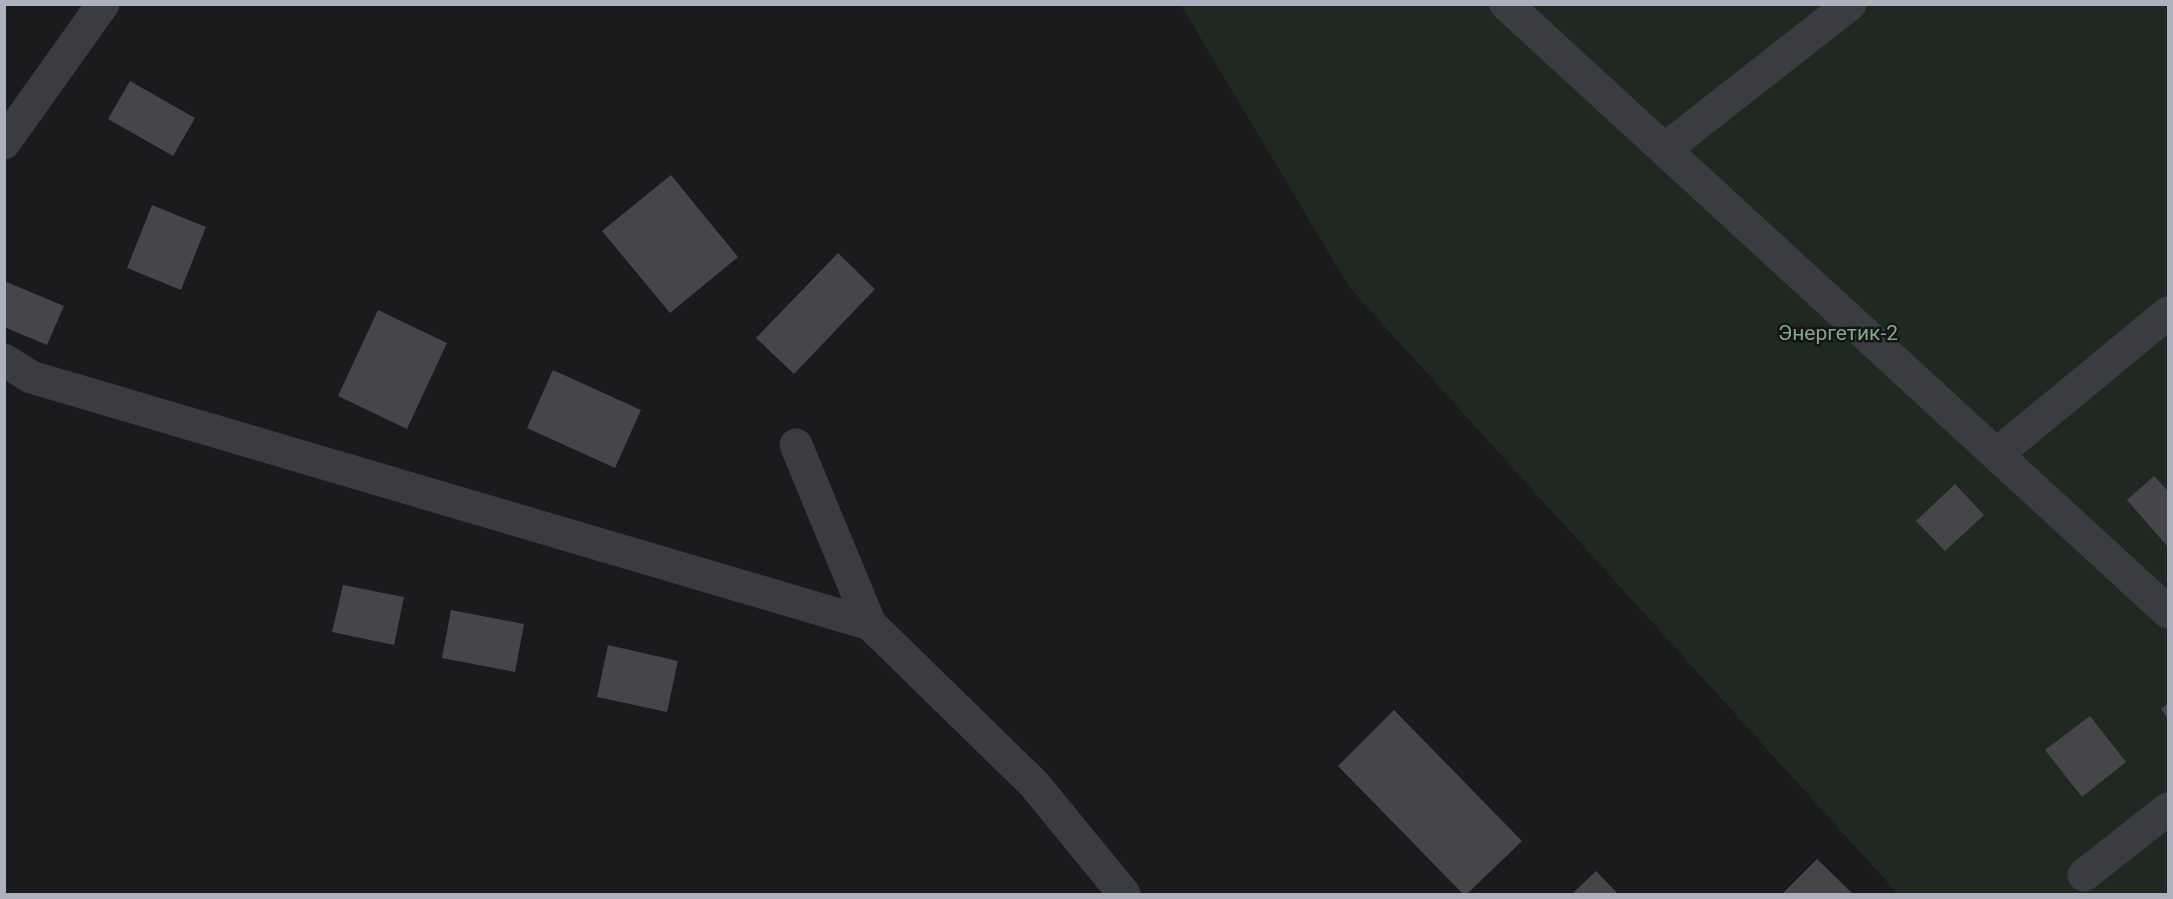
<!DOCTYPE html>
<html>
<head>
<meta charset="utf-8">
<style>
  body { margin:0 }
  #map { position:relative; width:2173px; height:899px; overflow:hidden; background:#1b1a1d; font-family:Roboto,sans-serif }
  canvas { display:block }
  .frame { position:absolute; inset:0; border:6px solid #acb1bd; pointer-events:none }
</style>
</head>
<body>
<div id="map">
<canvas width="2173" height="899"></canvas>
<div class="frame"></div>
</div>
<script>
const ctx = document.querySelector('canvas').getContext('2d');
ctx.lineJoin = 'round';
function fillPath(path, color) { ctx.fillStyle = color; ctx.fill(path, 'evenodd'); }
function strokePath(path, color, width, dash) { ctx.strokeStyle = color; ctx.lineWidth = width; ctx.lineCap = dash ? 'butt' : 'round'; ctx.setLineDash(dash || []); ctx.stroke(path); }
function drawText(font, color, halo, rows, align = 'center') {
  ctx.font = font + ' Roboto,sans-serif'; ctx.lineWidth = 5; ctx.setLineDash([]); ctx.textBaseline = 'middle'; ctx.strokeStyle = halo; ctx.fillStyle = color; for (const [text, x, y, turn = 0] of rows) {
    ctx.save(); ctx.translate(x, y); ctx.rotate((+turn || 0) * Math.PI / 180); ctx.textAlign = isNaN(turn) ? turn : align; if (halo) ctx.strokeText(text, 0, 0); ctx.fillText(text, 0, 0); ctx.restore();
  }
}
fillPath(new Path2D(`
  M 1181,5 L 2168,5 L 2168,894 L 1898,894 L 1349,287 Z`), '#202921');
fillPath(new Path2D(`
  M 130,81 L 195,118 L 173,156 L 108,119 Z
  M 671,175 L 738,257 L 670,313 L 602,231 Z
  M 152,205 L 206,227 L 181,290 L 127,268 Z
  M 838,253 L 875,289 L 794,374 L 756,338 Z
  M 4,281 L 64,306 L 47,345 L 4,327 Z
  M 378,310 L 447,343 L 407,429 L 338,396 Z
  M 553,370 L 641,410 L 615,468 L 527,428 Z
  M 2154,476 L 2168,491 L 2168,547 L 2127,500 Z
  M 1955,484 L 1984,515 L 1945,551 L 1916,521 Z
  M 343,585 L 404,597 L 394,645 L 332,632 Z
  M 451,610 L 524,624 L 515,672 L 442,658 Z
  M 608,645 L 678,661 L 667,712 L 597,697 Z
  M 2168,703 L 2168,719 L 2161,709 Z
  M 1394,710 L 1522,841 L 1467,894 L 1463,894 L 1338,766 Z
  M 2090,716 L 2126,762 L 2082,797 L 2045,750 Z
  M 1817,859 L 1853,894 L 1782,894 Z
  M 1596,871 L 1618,894 L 1572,894 Z`), '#45454a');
strokePath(new Path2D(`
  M 1506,4 L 2168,612
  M 4,143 L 103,4
  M 1665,149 L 1850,4
  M 4,360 L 31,377 L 870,624 L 1034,784 L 1124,894
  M 796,445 L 870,624
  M 1997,454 L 2168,313
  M 2084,875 L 2168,809`), '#3b3c42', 33);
drawText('21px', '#82a986', '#151518', [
  ["Энергетик-2",1838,335]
]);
</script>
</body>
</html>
